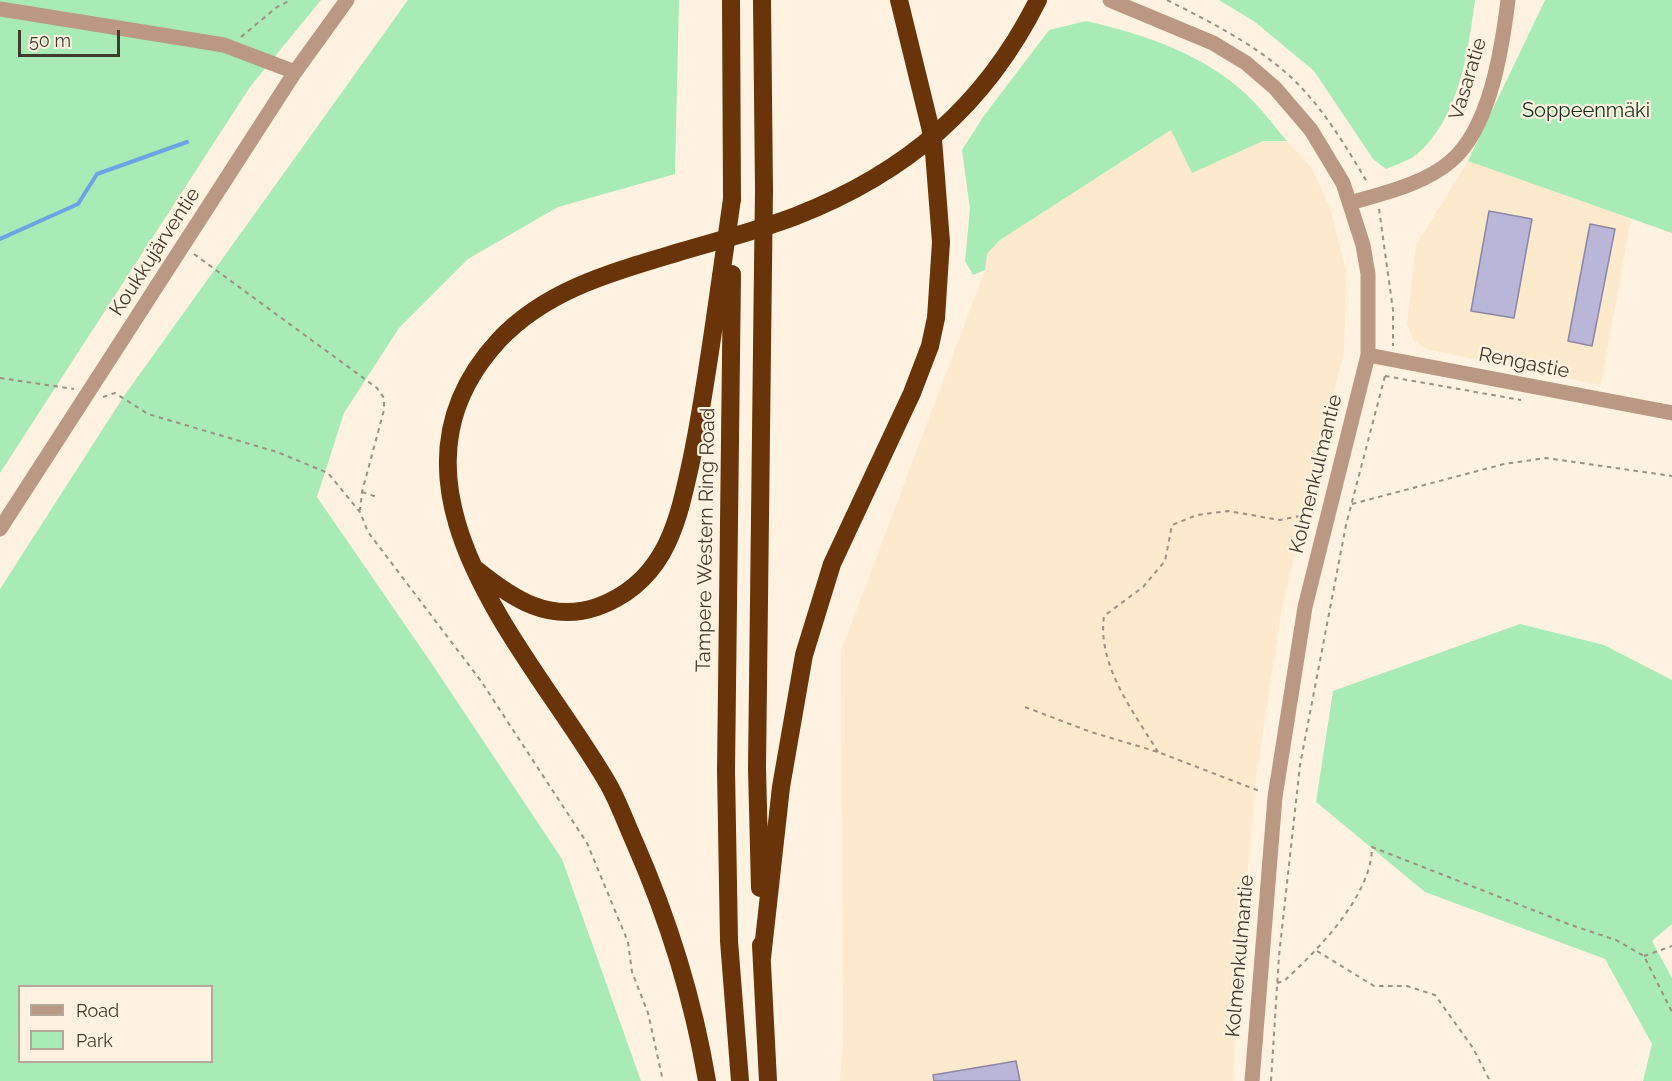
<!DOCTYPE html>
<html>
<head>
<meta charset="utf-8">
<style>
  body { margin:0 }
  #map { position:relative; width:1672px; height:1081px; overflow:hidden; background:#fff2e0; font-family:Raleway,sans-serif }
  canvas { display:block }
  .legend { position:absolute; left:18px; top:985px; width:195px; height:78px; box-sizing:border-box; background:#fff2e0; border:2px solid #b4a899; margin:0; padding:8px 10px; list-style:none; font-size:18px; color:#433a2e }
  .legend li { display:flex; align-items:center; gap:12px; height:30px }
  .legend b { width:30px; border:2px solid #b4a899 }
  .scale { position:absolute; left:18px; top:30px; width:102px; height:27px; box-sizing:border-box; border:3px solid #433a2e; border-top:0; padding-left:8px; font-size:18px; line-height:21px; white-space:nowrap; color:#433a2e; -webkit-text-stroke:4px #fff2e0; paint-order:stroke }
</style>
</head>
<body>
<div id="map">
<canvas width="1672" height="1081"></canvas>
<ul class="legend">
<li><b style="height:8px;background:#ba9883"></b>Road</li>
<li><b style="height:16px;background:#a8ebb7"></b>Park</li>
</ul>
<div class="scale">50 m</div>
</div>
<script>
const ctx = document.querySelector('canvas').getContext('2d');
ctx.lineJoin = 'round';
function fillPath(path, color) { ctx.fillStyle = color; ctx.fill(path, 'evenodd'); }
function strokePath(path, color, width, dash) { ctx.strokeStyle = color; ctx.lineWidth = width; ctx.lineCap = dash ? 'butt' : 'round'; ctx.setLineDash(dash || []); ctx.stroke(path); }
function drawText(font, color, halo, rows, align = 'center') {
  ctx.font = font + ' Raleway,sans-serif'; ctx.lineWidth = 4.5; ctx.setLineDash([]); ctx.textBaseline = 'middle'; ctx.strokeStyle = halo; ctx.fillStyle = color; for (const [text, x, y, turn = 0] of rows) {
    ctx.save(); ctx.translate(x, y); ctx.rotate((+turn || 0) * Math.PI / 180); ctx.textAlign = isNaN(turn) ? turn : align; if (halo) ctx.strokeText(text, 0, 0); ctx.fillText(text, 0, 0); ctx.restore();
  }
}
fillPath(new Path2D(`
  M 1172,130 L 1192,172 L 1263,141 L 1287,141 L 1311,167 L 1330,208 L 1346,271 L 1344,351 L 1282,607 L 1256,777 L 1236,1004 L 1233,1081 L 840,1081 L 843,1042 L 841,651 L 985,270 L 987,254 L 1000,240 Z
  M 1468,161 L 1631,219 L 1601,385 L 1426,349 L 1413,340 L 1407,324 L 1416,245 Z`), '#fde9cb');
fillPath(new Path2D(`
  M 0,0 L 321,0 L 250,87 L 0,473 Z
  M 408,0 L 679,0 L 675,174 L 558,207 L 468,259 L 399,328 L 344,413 L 317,497 L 430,661 L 562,859 L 641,1081 L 0,1081 L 0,589 L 124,396 ZM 20,986 L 212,986 L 212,1062 L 20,1062 Z
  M 1219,0 L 1475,0 C 1468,52 1459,119 1416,155 C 1408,161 1395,165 1386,169 L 1373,159 L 1314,71 L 1255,22 Z
  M 1545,0 L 1672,0 L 1672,233 L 1468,161 Z
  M 1086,21 C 1144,34 1203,54 1247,95 C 1262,109 1274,126 1287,141 L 1263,141 L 1192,173 L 1171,130 L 1000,240 L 987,254 L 985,270 L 973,275 L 965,261 L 970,209 L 962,150 L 983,117 L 1049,30 Z
  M 1520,624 L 1604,645 L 1672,680 L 1672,924 L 1652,941 L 1672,978 L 1672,1081 L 1643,1081 L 1652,1044 L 1605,959 L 1425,892 L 1316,802 L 1333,691 Z`), '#a8ebb7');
strokePath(new Path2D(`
  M 0,239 L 78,204 L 97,174 L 187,142`), '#6da3e5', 4);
const building = new Path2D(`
  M 1489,211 L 1532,219 L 1514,318 L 1471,311 Z
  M 1590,224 L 1615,229 L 1592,346 L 1568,341 Z
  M 1016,1061 L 1020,1081 L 934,1081 L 933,1075 Z`);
fillPath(building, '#bab6d7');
strokePath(building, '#8b87a6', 1.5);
strokePath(new Path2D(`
  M 1167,0 C 1214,24 1261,47 1298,84 C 1326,113 1347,148 1367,182
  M 241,37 L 277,7 L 291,0
  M 1379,209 L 1393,310 L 1393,346
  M 194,254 L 377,388 L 384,398 L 384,410 L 362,492 L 360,510
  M 1385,376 L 1521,400
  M 0,378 L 74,389
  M 103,397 L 115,393 L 148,414 L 277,452 L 328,473 L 360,512 L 368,532 L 481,681 L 587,843 L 628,942 L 632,972 L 648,1013 L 663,1081
  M 362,492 L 377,497
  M 1352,504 L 1504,464 L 1546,458 L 1672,476
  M 1025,707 L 1091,732 L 1158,752 L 1262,792
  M 1158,752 C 1133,711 1097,665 1104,616 L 1143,587 L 1165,561 L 1172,525 L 1197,515 L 1228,511 L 1280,520 L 1314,513
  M 1317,951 L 1374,986 L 1407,986 L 1435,995 L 1473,1048 L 1490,1081
  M 1644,956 L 1672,946
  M 1277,983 L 1284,981 C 1318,950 1372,895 1372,847 L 1571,925 L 1616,940 L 1644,956 L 1672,1012
  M 1271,1081 L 1279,956 L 1300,765 L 1346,525 L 1386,372`), '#9c9182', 2, [4.5, 4.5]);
strokePath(new Path2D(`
  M 1110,0 L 1213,43 L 1246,63 L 1275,88 L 1311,130 L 1343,183 L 1363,245 L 1368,274 L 1368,355 L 1305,607 L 1275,797 L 1252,1081
  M 0,9 L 224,45 L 295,72
  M 1350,203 C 1383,193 1425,184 1451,161 C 1490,128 1502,49 1508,0
  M 1368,355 L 1672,413
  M 0,529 L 295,72 L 347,0`), '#ba9883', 15);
strokePath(new Path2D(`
  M 731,0 L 732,199
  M 762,0 L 764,190
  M 732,274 L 726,770 L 729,941 L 740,1081
  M 477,570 C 513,599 549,623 597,607 C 625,597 647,579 662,553 C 678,525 684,493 691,462 C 704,400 712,338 721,276
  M 760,888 L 757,768 L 763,266
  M 761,945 L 768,1081
  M 762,958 L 781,787 L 804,655 L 832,564 L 912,393 L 930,346 L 936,318 L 941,242 L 933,139 L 899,0
  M 707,1081 C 693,998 668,918 634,841 C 626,823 619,804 610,787 C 537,658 361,489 499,340 C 546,290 612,272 676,253 C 716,241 757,231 796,216 C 906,173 985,106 1038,0`), '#693409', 18);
strokePath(new Path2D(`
  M 763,266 L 764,190
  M 721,276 L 732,199`), '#693409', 18);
drawText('20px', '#433a2e', '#fff2e0', [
  ["Vasaratie",1468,79,-73],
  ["Koukkujärventie",155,252,-57],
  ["Rengastie",1524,363,11],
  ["Kolmenkulmantie",1316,474,-76],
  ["Tampere Western Ring Road",706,540,-89],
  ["Kolmenkulmantie",1240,956,-85]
]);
drawText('20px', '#11321b', '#fff2e0', [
  ["Soppeenmäki",1586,111]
]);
</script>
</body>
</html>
